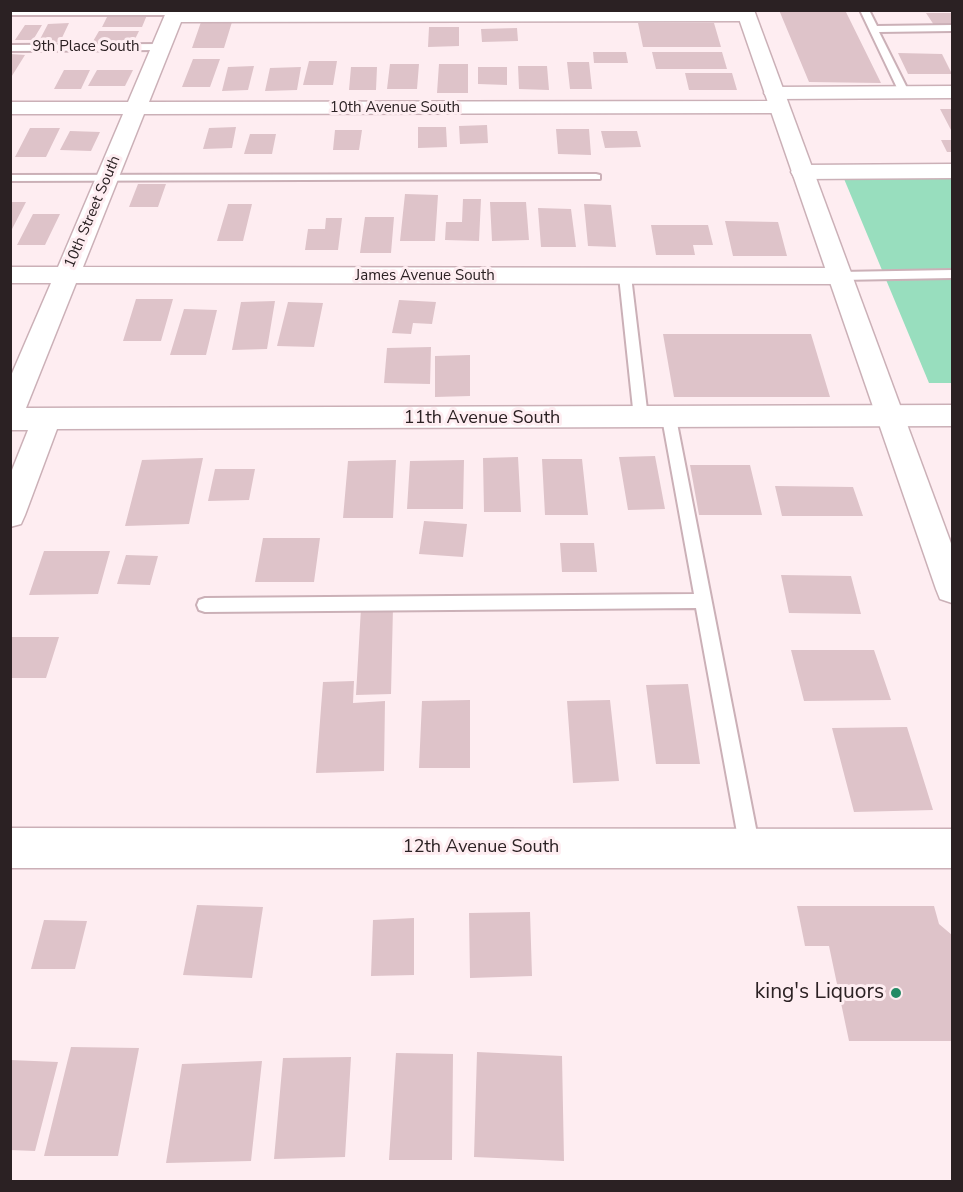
<!DOCTYPE html>
<html>
<head>
<meta charset="utf-8">
<style>
  body { margin:0 }
  #map { position:relative; width:963px; height:1192px; overflow:hidden; background:#feedf1; font-family:"Nunito Sans",sans-serif }
  canvas { display:block }
  .frame { position:absolute; inset:0; border:12px solid #2b2123; pointer-events:none }
</style>
</head>
<body>
<div id="map">
<canvas width="963" height="1192"></canvas>
<div class="frame"></div>
</div>
<script>
const ctx = document.querySelector('canvas').getContext('2d');
ctx.lineJoin = 'round';
function fillPath(path, color) { ctx.fillStyle = color; ctx.fill(path, 'evenodd'); }
function strokePath(path, color, width, dash) { ctx.strokeStyle = color; ctx.lineWidth = width; ctx.lineCap = dash ? 'butt' : 'round'; ctx.setLineDash(dash || []); ctx.stroke(path); }
function drawText(font, color, halo, rows, align = 'center') {
  ctx.font = font + ' "Nunito Sans",sans-serif'; ctx.lineWidth = 6; ctx.setLineDash([]); ctx.textBaseline = 'middle'; ctx.strokeStyle = halo; ctx.fillStyle = color; for (const [text, x, y, turn = 0] of rows) {
    ctx.save(); ctx.translate(x, y); ctx.rotate((+turn || 0) * Math.PI / 180); ctx.textAlign = isNaN(turn) ? turn : align; if (halo) ctx.strokeText(text, 0, 0); ctx.fillText(text, 0, 0); ctx.restore();
  }
}
fillPath(new Path2D(`
  M 842,174 L 952,174 L 952,383 L 929,383 Z`), '#98debe');
fillPath(new Path2D(`
  M 779,10 L 845,10 L 881,83 L 809,82 Z
  M 926,13 L 952,13 L 952,25 L 934,25 Z
  M 108,15 L 147,15 L 142,27 L 102,27 Z
  M 201,22 L 232,22 L 224,48 L 192,48 Z
  M 69,23 L 60,42 L 38,43 L 48,24 Z
  M 638,23 L 714,23 L 721,47 L 643,47 Z
  M 25,25 L 42,25 L 33,40 L 15,40 Z
  M 429,27 L 459,27 L 459,46 L 428,47 Z
  M 517,28 L 518,41 L 482,42 L 481,29 Z
  M 99,31 L 139,31 L 133,43 L 92,43 Z
  M 593,52 L 626,52 L 628,63 L 594,63 Z
  M 652,52 L 722,52 L 727,69 L 656,69 Z
  M 898,53 L 942,54 L 952,74 L 908,74 Z
  M 10,54 L 25,55 L 10,79 Z
  M 193,59 L 220,59 L 210,87 L 182,87 Z
  M 309,61 L 337,61 L 333,85 L 303,85 Z
  M 567,62 L 589,62 L 592,89 L 570,89 Z
  M 390,64 L 419,64 L 417,89 L 387,89 Z
  M 439,64 L 468,64 L 468,93 L 437,93 Z
  M 254,66 L 248,90 L 222,91 L 228,67 Z
  M 518,66 L 547,66 L 549,90 L 519,89 Z
  M 301,67 L 297,90 L 265,91 L 270,68 Z
  M 351,67 L 377,67 L 376,90 L 349,90 Z
  M 478,67 L 507,67 L 507,85 L 478,84 Z
  M 64,70 L 90,70 L 81,89 L 54,89 Z
  M 97,70 L 133,70 L 125,86 L 88,86 Z
  M 685,73 L 732,73 L 737,90 L 689,90 Z
  M 940,109 L 952,109 L 952,130 L 951,130 Z
  M 487,125 L 488,143 L 460,144 L 459,126 Z
  M 236,127 L 232,148 L 203,149 L 209,128 Z
  M 418,127 L 446,127 L 447,147 L 418,148 Z
  M 30,128 L 60,128 L 46,157 L 15,157 Z
  M 556,129 L 589,129 L 591,155 L 558,154 Z
  M 335,130 L 362,130 L 359,150 L 333,150 Z
  M 70,131 L 100,132 L 91,151 L 60,150 Z
  M 601,131 L 637,131 L 641,147 L 605,148 Z
  M 250,134 L 276,134 L 272,154 L 244,154 Z
  M 941,140 L 952,140 L 952,152 L 947,152 Z
  M 138,184 L 166,184 L 158,207 L 129,207 Z
  M 405,194 L 438,195 L 435,241 L 400,241 Z
  M 463,199 L 481,199 L 479,241 L 445,240 L 446,222 L 462,222 Z
  M 10,202 L 26,202 L 10,233 Z
  M 490,202 L 526,202 L 529,240 L 492,241 Z
  M 228,204 L 252,204 L 243,241 L 217,241 Z
  M 584,204 L 611,205 L 616,247 L 588,246 Z
  M 538,208 L 571,209 L 576,247 L 541,247 Z
  M 33,214 L 60,214 L 45,245 L 17,245 Z
  M 365,217 L 394,217 L 391,253 L 360,253 Z
  M 326,218 L 342,218 L 338,250 L 305,250 L 308,229 L 325,229 Z
  M 725,221 L 778,222 L 787,256 L 733,256 Z
  M 651,225 L 708,225 L 713,245 L 693,245 L 695,255 L 656,255 Z
  M 136,299 L 173,299 L 161,341 L 123,341 Z
  M 399,300 L 436,302 L 432,324 L 413,323 L 411,334 L 392,333 Z
  M 275,301 L 267,349 L 232,350 L 241,302 Z
  M 288,302 L 323,303 L 314,347 L 277,346 Z
  M 184,309 L 217,310 L 206,355 L 170,355 Z
  M 663,334 L 811,334 L 830,397 L 674,397 Z
  M 431,347 L 430,384 L 384,383 L 387,348 Z
  M 470,355 L 470,396 L 435,397 L 435,356 Z
  M 655,456 L 665,509 L 628,510 L 619,457 Z
  M 518,457 L 521,512 L 484,512 L 483,458 Z
  M 203,458 L 189,524 L 125,526 L 142,460 Z
  M 542,459 L 582,459 L 588,515 L 545,515 Z
  M 396,460 L 393,518 L 343,518 L 348,461 Z
  M 464,460 L 463,509 L 407,509 L 410,461 Z
  M 690,465 L 750,465 L 762,515 L 699,515 Z
  M 215,469 L 255,469 L 249,500 L 208,501 Z
  M 775,486 L 853,487 L 863,516 L 782,516 Z
  M 424,521 L 467,524 L 463,557 L 419,554 Z
  M 263,538 L 320,538 L 314,582 L 255,582 Z
  M 560,543 L 594,543 L 597,572 L 562,572 Z
  M 44,551 L 110,551 L 98,594 L 29,595 Z
  M 126,555 L 158,556 L 150,585 L 117,584 Z
  M 781,575 L 851,576 L 861,614 L 789,613 Z
  M 393,607 L 391,694 L 356,695 L 361,608 Z
  M 10,637 L 59,637 L 46,678 L 10,678 Z
  M 791,650 L 874,650 L 891,700 L 804,701 Z
  M 354,681 L 353,703 L 385,701 L 384,771 L 316,773 L 323,682 Z
  M 688,684 L 700,764 L 656,764 L 646,685 Z
  M 470,700 L 470,768 L 419,768 L 422,701 Z
  M 610,700 L 619,781 L 573,783 L 567,701 Z
  M 907,727 L 933,810 L 854,812 L 832,728 Z
  M 197,905 L 263,907 L 252,978 L 183,975 Z
  M 797,906 L 934,906 L 939,924 L 952,935 L 952,1041 L 849,1041 L 829,946 L 805,946 Z
  M 530,912 L 532,976 L 470,978 L 469,913 Z
  M 414,918 L 414,975 L 371,976 L 373,920 Z
  M 44,920 L 87,921 L 75,969 L 31,969 Z
  M 71,1047 L 139,1048 L 118,1156 L 44,1156 Z
  M 477,1052 L 562,1056 L 564,1161 L 474,1157 Z
  M 396,1053 L 453,1054 L 452,1160 L 389,1160 Z
  M 351,1057 L 345,1157 L 274,1159 L 283,1058 Z
  M 10,1060 L 58,1062 L 35,1151 L 10,1150 Z
  M 262,1061 L 251,1161 L 166,1163 L 182,1064 Z`), '#dec3c9');
const lane = new Path2D(`
  M 10,10 L 179,10 L 180,12 L 175,15 L 10,15 Z
  M 860,10 L 869,10 L 877,26 L 952,25 L 952,31 L 879,32 L 909,92 L 908,94 L 899,92 Z
  M 10,45 L 161,44 L 166,47 L 161,50 L 10,51 Z
  M 596,174 L 600,175 L 600,179 L 10,181 L 10,175 Z
  M 952,270 L 952,278 L 840,280 L 834,276 L 840,272 Z
  M 625,272 L 631,276 L 648,418 L 641,423 L 634,418 L 619,276 Z
  M 669,413 L 676,418 L 760,849 L 757,856 L 750,859 L 743,856 L 740,849 L 696,608 L 205,612 L 199,610 L 197,605 L 199,600 L 205,598 L 694,594 L 662,418 Z`);
const street = new Path2D(`
  M 167,10 L 750,10 L 755,15 L 753,19 L 746,21 L 181,22 L 149,102 L 779,101 L 786,103 L 789,107 L 786,111 L 779,113 L 144,114 L 83,267 L 840,268 L 849,270 L 853,276 L 849,282 L 840,284 L 76,283 L 26,408 L 952,405 L 952,426 L 57,429 L 25,515 L 21,524 L 10,527 L 10,475 L 28,430 L 10,430 L 10,378 L 51,283 L 10,283 L 10,267 L 58,267 L 123,114 L 10,114 L 10,102 L 128,102 Z
  M 952,86 L 952,98 L 774,99 L 767,97 L 764,93 L 767,89 L 774,87 Z
  M 952,164 L 952,178 L 802,179 L 794,177 L 791,172 L 794,167 L 802,165 Z
  M 10,828 L 952,829 L 952,868 L 10,868 Z`);
const secondary = new Path2D(`
  M 736,10 L 754,10 L 952,546 L 952,603 L 940,599 L 936,589 Z`);
strokePath(lane, '#cbb0b7', 4);
strokePath(street, '#cbb0b7', 3);
strokePath(secondary, '#cbb0b7', 3);
fillPath(lane, '#fff');
fillPath(street, '#fff');
fillPath(secondary, '#fff');
for (const [x, y, r, color] of [
  [896,993,6,"#248a65"]
]) { const dot = new Path2D(); dot.arc(x, y, r, 0, 2 * Math.PI); ctx.fillStyle = color; ctx.fill(dot); strokePath(dot, '#feedf1', 2); }
drawText('15px', '#2b2123', '#feedf1', [
  ["9th Place South",86,47],
  ["10th Avenue South",395,108],
  ["10th Street South",93,212,-67],
  ["James Avenue South",425,276]
]);
drawText('18px', '#2b2123', '#feedf1', [
  ["11th Avenue South",482,419],
  ["12th Avenue South",481,848]
]);
drawText('21px', '#2b2123', '#feedf1', [
  ["king's Liquors",884,993]
], 'right');
</script>
</body>
</html>
